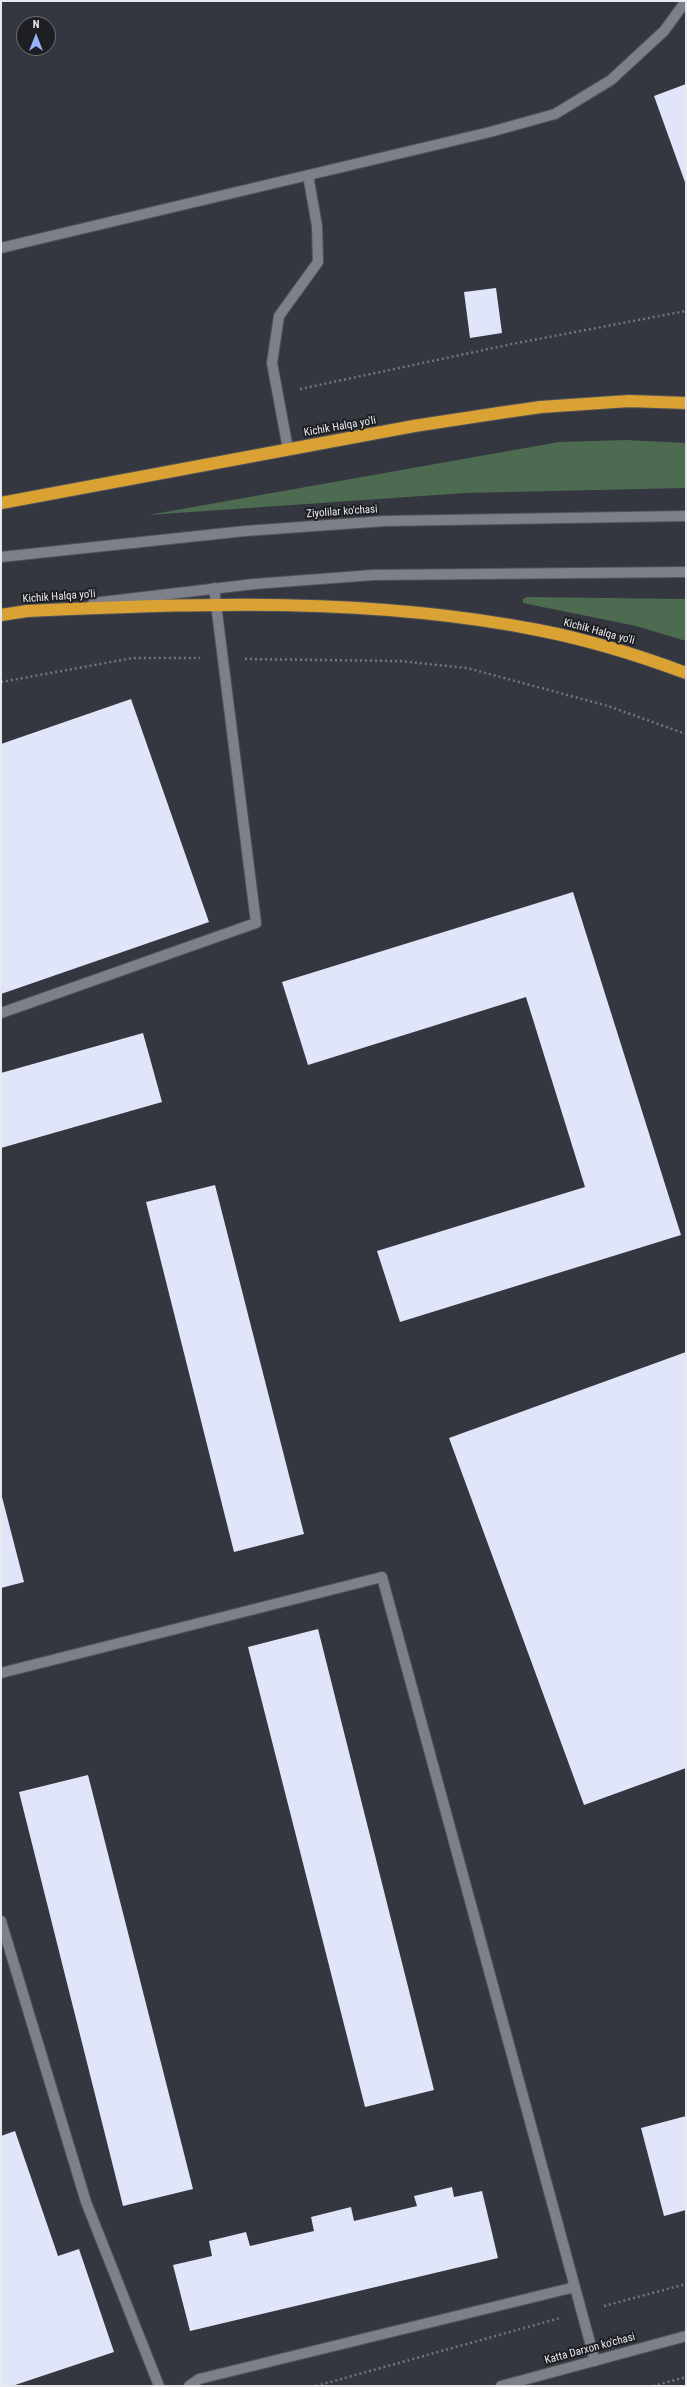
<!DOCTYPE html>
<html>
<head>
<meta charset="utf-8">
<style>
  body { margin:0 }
  #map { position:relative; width:687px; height:2387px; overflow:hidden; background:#353740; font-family:"Roboto Condensed",sans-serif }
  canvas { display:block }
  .frame { position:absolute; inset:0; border:2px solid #e8e9ee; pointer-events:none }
  .north { position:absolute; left:16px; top:16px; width:40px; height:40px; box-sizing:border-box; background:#1e1f23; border:1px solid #6f7074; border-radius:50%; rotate:0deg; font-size:11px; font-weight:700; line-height:16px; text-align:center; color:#e8e9ee }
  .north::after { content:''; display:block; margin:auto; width:14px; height:18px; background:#95b6fd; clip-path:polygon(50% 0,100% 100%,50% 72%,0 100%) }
</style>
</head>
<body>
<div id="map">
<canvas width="687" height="2387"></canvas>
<div class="frame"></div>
<div class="north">N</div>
</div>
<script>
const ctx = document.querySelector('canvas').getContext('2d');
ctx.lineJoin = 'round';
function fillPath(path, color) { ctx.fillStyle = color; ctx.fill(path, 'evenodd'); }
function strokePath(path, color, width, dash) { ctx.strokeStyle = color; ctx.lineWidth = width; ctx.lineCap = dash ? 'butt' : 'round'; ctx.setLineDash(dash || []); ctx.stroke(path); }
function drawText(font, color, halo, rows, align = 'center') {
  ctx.font = font + ' "Roboto Condensed",sans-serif'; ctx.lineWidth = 4; ctx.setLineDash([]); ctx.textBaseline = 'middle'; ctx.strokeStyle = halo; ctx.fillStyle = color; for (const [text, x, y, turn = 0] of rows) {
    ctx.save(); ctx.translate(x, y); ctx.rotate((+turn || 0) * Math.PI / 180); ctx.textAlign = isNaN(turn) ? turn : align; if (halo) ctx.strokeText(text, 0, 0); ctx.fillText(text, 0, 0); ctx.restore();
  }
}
fillPath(new Path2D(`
  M 626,440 L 686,443 L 686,488 L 465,493 L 148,515 L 559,442 Z
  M 527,597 L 686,599 L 686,641 L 636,626 L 523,603 L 523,599 Z`), '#4c6b50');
fillPath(new Path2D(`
  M 686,84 L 686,185 L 654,96 Z
  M 496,288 L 502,333 L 470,338 L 464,292 Z
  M 131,699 L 209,922 L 1,994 L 1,744 Z
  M 573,892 L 681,1235 L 400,1322 L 377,1251 L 585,1187 L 526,997 L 308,1065 L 282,982 Z
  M 143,1033 L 162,1102 L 1,1148 L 1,1073 Z
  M 215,1185 L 304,1534 L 234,1552 L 146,1202 Z
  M 686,1352 L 686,1768 L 584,1805 L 449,1438 Z
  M 1,1493 L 24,1582 L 1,1588 Z
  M 318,1629 L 434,2090 L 365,2107 L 248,1647 Z
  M 88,1775 L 193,2189 L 123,2206 L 19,1792 Z
  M 686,2116 L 686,2210 L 664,2216 L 641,2128 Z
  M 15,2131 L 58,2256 L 79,2249 L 114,2352 L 12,2386 L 1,2386 L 1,2136 Z
  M 452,2187 L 454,2197 L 482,2191 L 498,2258 L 190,2331 L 173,2265 L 212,2256 L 209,2241 L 246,2232 L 250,2246 L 314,2231 L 311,2217 L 351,2207 L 354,2221 L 417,2206 L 414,2196 Z`), '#e1e5f9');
const lane = new Path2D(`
  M 1,248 L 490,132 L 555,114 L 611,80 L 664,31 L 686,1
  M 288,449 L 272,363 L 279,316 L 318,262 L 317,226 L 308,175
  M 1,1013 L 256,923 L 214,588
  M 1,1673 L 382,1577 L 595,2361
  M 1,1921 L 86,2202 L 159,2386
  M 189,2386 L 199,2379 L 575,2287`);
const secondary = new Path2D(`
  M 1,557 L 245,531 L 385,521 L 686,516
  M 93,603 L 254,584 L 373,575 L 686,572
  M 501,2386 L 686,2336`);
const highway = new Path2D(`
  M 1,503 L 414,426 L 499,413 L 541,407 L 629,401 L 686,403
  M 1,615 L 27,611 C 197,603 370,597 538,630 C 589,640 638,655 686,673`);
strokePath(lane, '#52535a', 12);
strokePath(secondary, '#52535a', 12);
strokePath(highway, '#52535a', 14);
strokePath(new Path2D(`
  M 300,389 L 512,344 L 686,311
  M 245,659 L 399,661 L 467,668 L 608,706 L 686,734
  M 1,682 L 133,658 L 200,658
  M 604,2306 L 686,2284
  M 316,2386 L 560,2318
  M 653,2386 L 686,2377`), '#73757c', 2.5, [2, 3]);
strokePath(lane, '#7d7f89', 10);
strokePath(secondary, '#7d7f89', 10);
strokePath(highway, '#daa232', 12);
drawText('11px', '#e8e9ee', '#1e1f23', [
  ["Kichik Halqa yo'li",340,427,-10],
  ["Ziyolilar ko'chasi",342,512,-4],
  ["Kichik Halqa yo'li",59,597,-4],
  ["Kichik Halqa yo'li",599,632,15],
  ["Katta Darxon ko'chasi",590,2349,-15]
]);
</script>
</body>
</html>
